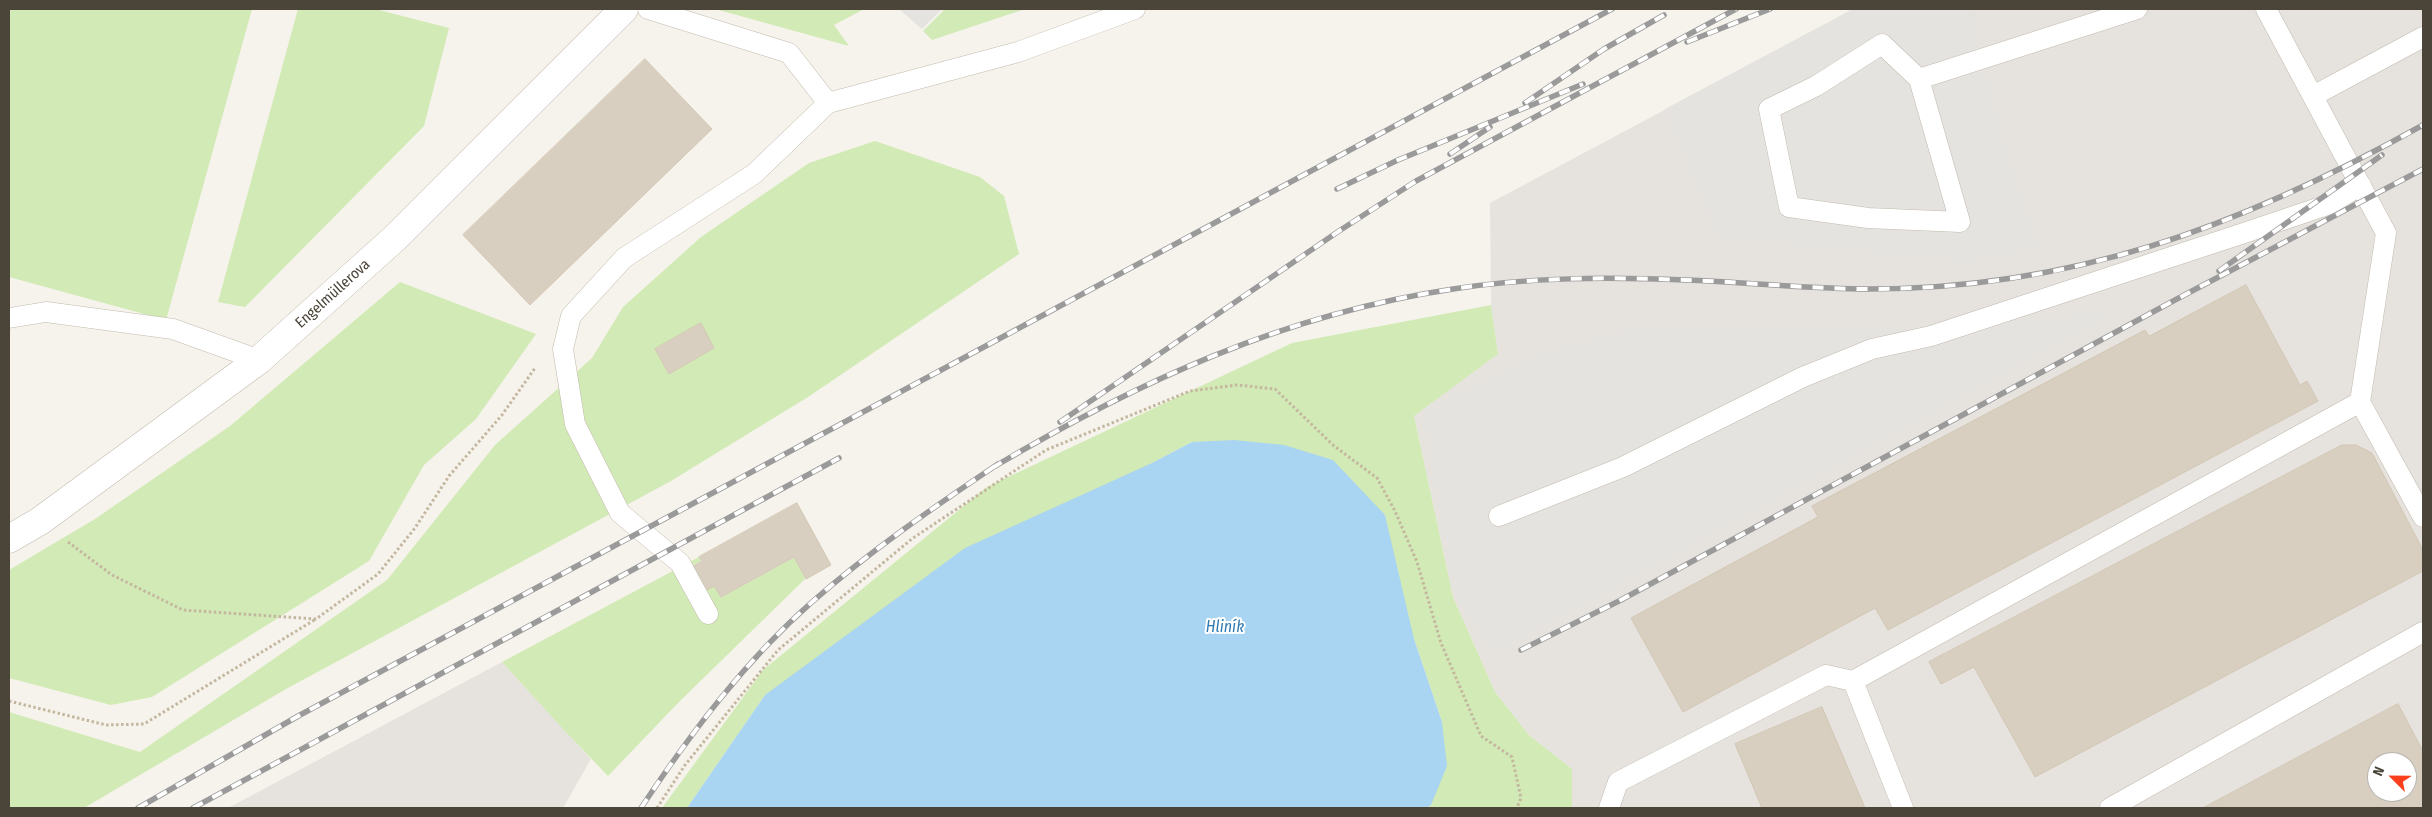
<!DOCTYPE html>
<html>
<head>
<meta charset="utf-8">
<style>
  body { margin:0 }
  #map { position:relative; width:2432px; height:817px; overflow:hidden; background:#f6f3ec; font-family:"Fira Sans Condensed",sans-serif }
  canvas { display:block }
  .frame { position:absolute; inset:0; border:10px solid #4b4439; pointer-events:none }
  .north { position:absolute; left:2367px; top:752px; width:50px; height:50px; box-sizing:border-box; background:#fff; border:1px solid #b7b4b0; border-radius:50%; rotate:293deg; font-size:14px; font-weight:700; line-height:20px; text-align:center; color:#4b4439 }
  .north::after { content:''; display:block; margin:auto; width:18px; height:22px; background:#fc3f1d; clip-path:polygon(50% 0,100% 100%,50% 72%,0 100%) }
</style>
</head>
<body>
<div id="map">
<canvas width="2432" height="817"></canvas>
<div class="frame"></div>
<div class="north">N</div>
</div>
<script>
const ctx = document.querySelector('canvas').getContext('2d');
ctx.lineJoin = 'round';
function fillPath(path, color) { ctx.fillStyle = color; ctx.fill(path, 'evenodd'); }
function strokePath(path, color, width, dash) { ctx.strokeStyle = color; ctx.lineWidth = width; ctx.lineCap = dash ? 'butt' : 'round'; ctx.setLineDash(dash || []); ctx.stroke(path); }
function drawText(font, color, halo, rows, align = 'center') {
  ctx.font = font + ' "Fira Sans Condensed",sans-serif'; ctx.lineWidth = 4; ctx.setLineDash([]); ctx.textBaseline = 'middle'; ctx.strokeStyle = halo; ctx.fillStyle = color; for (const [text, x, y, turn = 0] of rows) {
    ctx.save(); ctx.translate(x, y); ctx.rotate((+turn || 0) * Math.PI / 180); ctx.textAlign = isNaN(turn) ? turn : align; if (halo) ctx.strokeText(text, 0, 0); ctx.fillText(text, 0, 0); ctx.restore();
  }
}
fillPath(new Path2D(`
  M 1854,9 L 2423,9 L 2423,808 L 1572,808 L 1572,769 L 1529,735 L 1495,692 L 1453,597 L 1414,416 L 1498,354 L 1491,305 L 1490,203 ZM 2377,762 L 2407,762 L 2407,792 L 2377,792 Z
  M 502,662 L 591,759 L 563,808 L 228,808 Z`), '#e6e2dd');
fillPath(new Path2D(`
  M 9,9 L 252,9 L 166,320 L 9,277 Z
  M 298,9 L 375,9 L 449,28 L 424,126 L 245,307 L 218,302 Z
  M 715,9 L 864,9 L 834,25 L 849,46 Z
  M 945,9 L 1025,9 L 932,40 L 923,31 Z
  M 875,141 L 980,177 L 1004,196 L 1019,254 L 808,397 L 671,481 L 286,689 L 84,808 L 9,808 L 9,712 L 140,752 L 387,580 L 495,445 L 592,358 L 623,307 L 701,237 L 809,163 ZM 700,324 L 714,348 L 669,374 L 655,349 Z
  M 400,282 L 536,334 L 476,419 L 424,465 L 369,561 L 152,697 L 111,705 L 9,678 L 9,570 L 95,519 L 230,426 Z
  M 1491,305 L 1498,354 L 1414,416 L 1453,597 L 1495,692 L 1529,735 L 1572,769 L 1572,808 L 1426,808 L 1431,805 L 1442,722 L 1414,639 L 1192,442 L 1152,463 L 765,695 L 687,808 L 662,808 L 763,670 L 987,487 L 1292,343 Z
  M 699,557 L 701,561 L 692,566 L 705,591 L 714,586 L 721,597 L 795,557 L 805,579 L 680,701 L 608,776 L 563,729 L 502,662 Z`), '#d2eab5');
fillPath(new Path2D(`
  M 899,9 L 942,9 L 922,29 Z
  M 1853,9 L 1970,9 L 2008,156 L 2038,247 L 1971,262 L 1718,237 L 1665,109 Z
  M 2115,312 L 1495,653 L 1452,591 L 1424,409 L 1544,352 L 1630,329 L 1922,328 Z`), '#e5e3e0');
fillPath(new Path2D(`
  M 1234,440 L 1284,445 L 1333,460 L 1385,515 L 1414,639 L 1442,722 L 1447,766 L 1431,805 L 1426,808 L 687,808 L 765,695 L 965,548 L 1152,463 L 1192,442 Z`), '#a9d4f2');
const building = new Path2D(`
  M 645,59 L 712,129 L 530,305 L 463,235 Z
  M 2246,285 L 2300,385 L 2307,381 L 2318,401 L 1888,630 L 1875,608 L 1683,712 L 1631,618 L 1818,517 L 1812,506 L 2145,330 L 2149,336 Z
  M 701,323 L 714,348 L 669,374 L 655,349 Z
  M 2342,445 L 2356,445 L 2372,453 L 2423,550 L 2423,571 L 2035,777 L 1974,667 L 1941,684 L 1929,662 Z
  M 797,503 L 831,565 L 806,579 L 794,557 L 721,597 L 714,586 L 705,591 L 692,567 L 702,561 L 699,557 Z
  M 2398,704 L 2423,751 L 2423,808 L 2203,808 ZM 2377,762 L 2407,762 L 2407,792 L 2377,792 Z
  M 1822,707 L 1865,808 L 1762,808 L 1735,744 Z`);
fillPath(building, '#d8cfc1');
strokePath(building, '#d3c7b4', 1);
const service = new Path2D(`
  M 648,9 L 789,53 L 828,103 L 754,174 L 624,258 L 571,316 L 563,349 L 575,424 L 620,513 L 680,563 L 708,614
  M 2266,9 L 2386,233 L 2360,402 L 2423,517
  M 1882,44 L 1919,79 L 1960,222 L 1868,218 L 1789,207 L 1769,109 L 1816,86 Z
  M 1919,79 L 2137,9
  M 2313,96 L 2423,37
  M 828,103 L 1018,52 L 1135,9
  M 9,318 L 46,312 L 173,329 L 259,360
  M 1499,516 L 1623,467 L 1803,377 L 1872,349 L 1931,336 L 2244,233 L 2330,204 L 2361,185
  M 1853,681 L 1903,808
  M 1609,808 L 1618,782 L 1826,675 L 1853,681 L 2360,402
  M 2110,808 L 2423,632`);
const minor = new Path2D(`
  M 9,539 L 40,521 L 259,360 L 395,238 L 624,9`);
strokePath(service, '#c2bbae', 21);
strokePath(minor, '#c2bbae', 29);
strokePath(new Path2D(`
  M 68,542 L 112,575 L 183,610 L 316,619 L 378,574 L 415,528 L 449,476 L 502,415 L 535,368
  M 9,701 L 106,725 L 144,724 L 316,619
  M 657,808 L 685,765 L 778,650 L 913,538 L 1046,450 L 1190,391 L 1237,385 L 1275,389 L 1333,445 L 1377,478 L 1395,511 L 1417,562 L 1441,643 L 1481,736 L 1512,757 L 1521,798 L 1517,808`), '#c4b79f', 3, [2.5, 2.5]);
strokePath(service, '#fff', 20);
strokePath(minor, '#fff', 28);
const rail = new Path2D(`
  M 1687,42 L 1770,9
  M 1525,103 L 1604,49 L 1664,15
  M 1450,154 L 1490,127
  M 1337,189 L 1398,160 L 1583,84
  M 2219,271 L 2382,155
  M 1060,422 L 1339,231 L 1416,181 L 1736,9
  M 992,468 C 1137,382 1285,314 1453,289 C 1530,277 1608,277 1686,280 C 1743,282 1801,288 1859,289 C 2070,291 2242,226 2423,125
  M 1521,650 L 1619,601 L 2175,300 L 2423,169
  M 138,808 L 300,715 L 1612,9
  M 193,808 L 839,458
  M 641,808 C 690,734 745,661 812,602 C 870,551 934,507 998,464`);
strokePath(rail, '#9a9a9a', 5.5);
strokePath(rail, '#fff', 4, [11]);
drawText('15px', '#4b4439', '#fff', [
  ["Engelmüllerova",333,294,-42]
]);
drawText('italic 16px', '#2e7ab2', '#fff', [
  ["Hliník",1225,628]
]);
</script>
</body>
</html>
